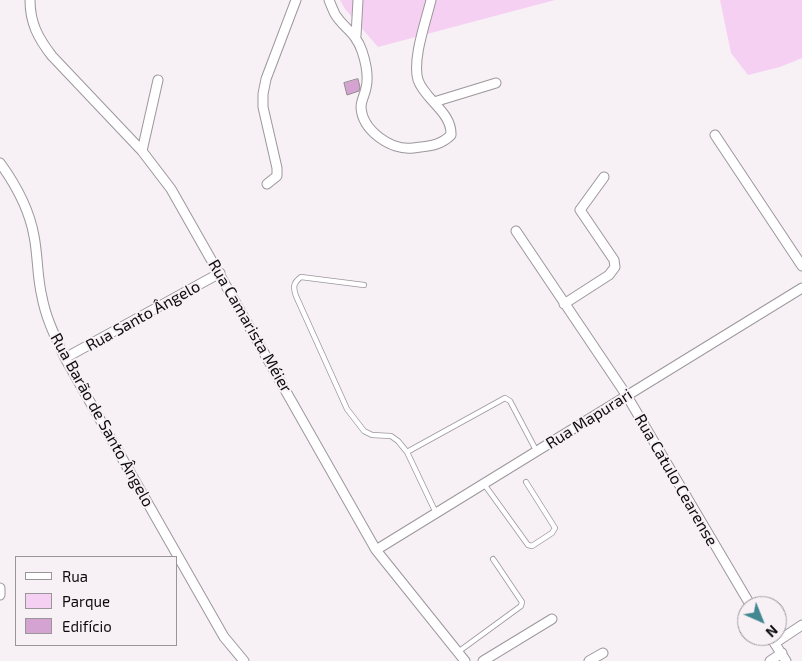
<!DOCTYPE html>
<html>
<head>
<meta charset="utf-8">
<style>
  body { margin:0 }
  #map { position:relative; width:802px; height:661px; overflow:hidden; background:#f7f1f6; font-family:"Exo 2",sans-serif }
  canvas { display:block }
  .legend { position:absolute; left:15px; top:556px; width:162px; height:90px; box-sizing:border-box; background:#f7f1f6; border:1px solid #999599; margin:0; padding:6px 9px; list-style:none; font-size:15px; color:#0d0b0d }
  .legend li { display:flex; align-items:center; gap:10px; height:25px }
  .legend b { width:25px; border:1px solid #999599 }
  .north { position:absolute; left:737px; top:596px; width:50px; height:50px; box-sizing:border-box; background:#f7f1f6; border:1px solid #999599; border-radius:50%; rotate:136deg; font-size:14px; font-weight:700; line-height:20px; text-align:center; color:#0d0b0d }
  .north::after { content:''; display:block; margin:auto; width:18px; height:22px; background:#418890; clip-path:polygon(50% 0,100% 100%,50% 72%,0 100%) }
</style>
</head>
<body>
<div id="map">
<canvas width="802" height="661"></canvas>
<ul class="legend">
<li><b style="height:6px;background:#fff"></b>Rua</li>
<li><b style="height:14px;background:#f5d0f2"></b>Parque</li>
<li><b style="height:14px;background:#d5a3d1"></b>Edifício</li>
</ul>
<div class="north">N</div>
</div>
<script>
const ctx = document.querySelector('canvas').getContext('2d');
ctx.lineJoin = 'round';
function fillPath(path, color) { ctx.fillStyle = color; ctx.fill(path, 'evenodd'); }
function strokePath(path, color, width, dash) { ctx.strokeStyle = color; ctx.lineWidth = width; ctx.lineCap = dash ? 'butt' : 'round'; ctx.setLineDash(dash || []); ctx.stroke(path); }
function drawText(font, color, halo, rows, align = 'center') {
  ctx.font = font + ' "Exo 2",sans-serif'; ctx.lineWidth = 4; ctx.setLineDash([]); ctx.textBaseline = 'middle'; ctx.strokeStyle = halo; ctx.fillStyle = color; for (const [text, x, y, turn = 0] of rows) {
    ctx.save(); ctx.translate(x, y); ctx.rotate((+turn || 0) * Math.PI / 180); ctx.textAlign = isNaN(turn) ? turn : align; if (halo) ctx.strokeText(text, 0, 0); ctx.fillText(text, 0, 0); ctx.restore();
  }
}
fillPath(new Path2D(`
  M 340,0 L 555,0 L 378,47 L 345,9 Z
  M 720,0 L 802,0 L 802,58 L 780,67 L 748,75 L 731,53 Z`), '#f5d0f2');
const building = new Path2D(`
  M 358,79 L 360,87 L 359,91 L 347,95 L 344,83 Z`);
fillPath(building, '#d5a3d1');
strokePath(building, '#918b90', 1);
const service = new Path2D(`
  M 364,285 L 301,277 C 293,283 293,287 296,296 L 347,409 L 364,431 L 372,435 L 391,436 L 398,441 L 407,452 L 436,513
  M 407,452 L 505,398 L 510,401 L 537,452
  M 484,484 L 528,545 L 532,546 L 552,533 L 555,528 L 526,482
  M 458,652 L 521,606 L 522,602 L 493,559`);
const minor = new Path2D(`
  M 30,0 C 30,23 38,38 52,56 L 142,151 L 171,189 L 376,550 L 465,661
  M 329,0 C 331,5 333,10 335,14 C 344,29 355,31 362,51 C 366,63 369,76 366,88 C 365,94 361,101 361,107 C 362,130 391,151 413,148 C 428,146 440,146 451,135 C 452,112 425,100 418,80 C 412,59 426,21 431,0
  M 356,36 L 358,0
  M 434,102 L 496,83
  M 715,135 L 802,266
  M 142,151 L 158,80
  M 0,163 C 16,185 29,208 34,236 C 38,256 37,277 42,297 C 46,319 56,338 65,358 L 224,637 L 244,661
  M 267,184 L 277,176 L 277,168 L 263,107 L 263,94 L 266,79 L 296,0
  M 516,231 L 627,396 L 751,606
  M 564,304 L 609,275 L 615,267 L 614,260 L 580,210 L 604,177
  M 65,358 L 220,273
  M 376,550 L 802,288
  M 0,588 L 0,595
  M 770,636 L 786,661
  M 775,643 L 802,625
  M 483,661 L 552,619
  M 589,661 L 603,653
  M 770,661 L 782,653`);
strokePath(service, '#9c979c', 6);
strokePath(minor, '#9c979c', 11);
strokePath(service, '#fff', 4.5);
strokePath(minor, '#fff', 9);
drawText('16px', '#0d0b0d', '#f7f1f6', [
  ["Rua Santo Ângelo",143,316,-29],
  ["Rua Camarista Méier",250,326,60],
  ["Rua Mapurari",589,419,-32],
  ["Rua Barão de Santo Ângelo",102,420,61],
  ["Rua Catulo Cearense",676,480,60]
]);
</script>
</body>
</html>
